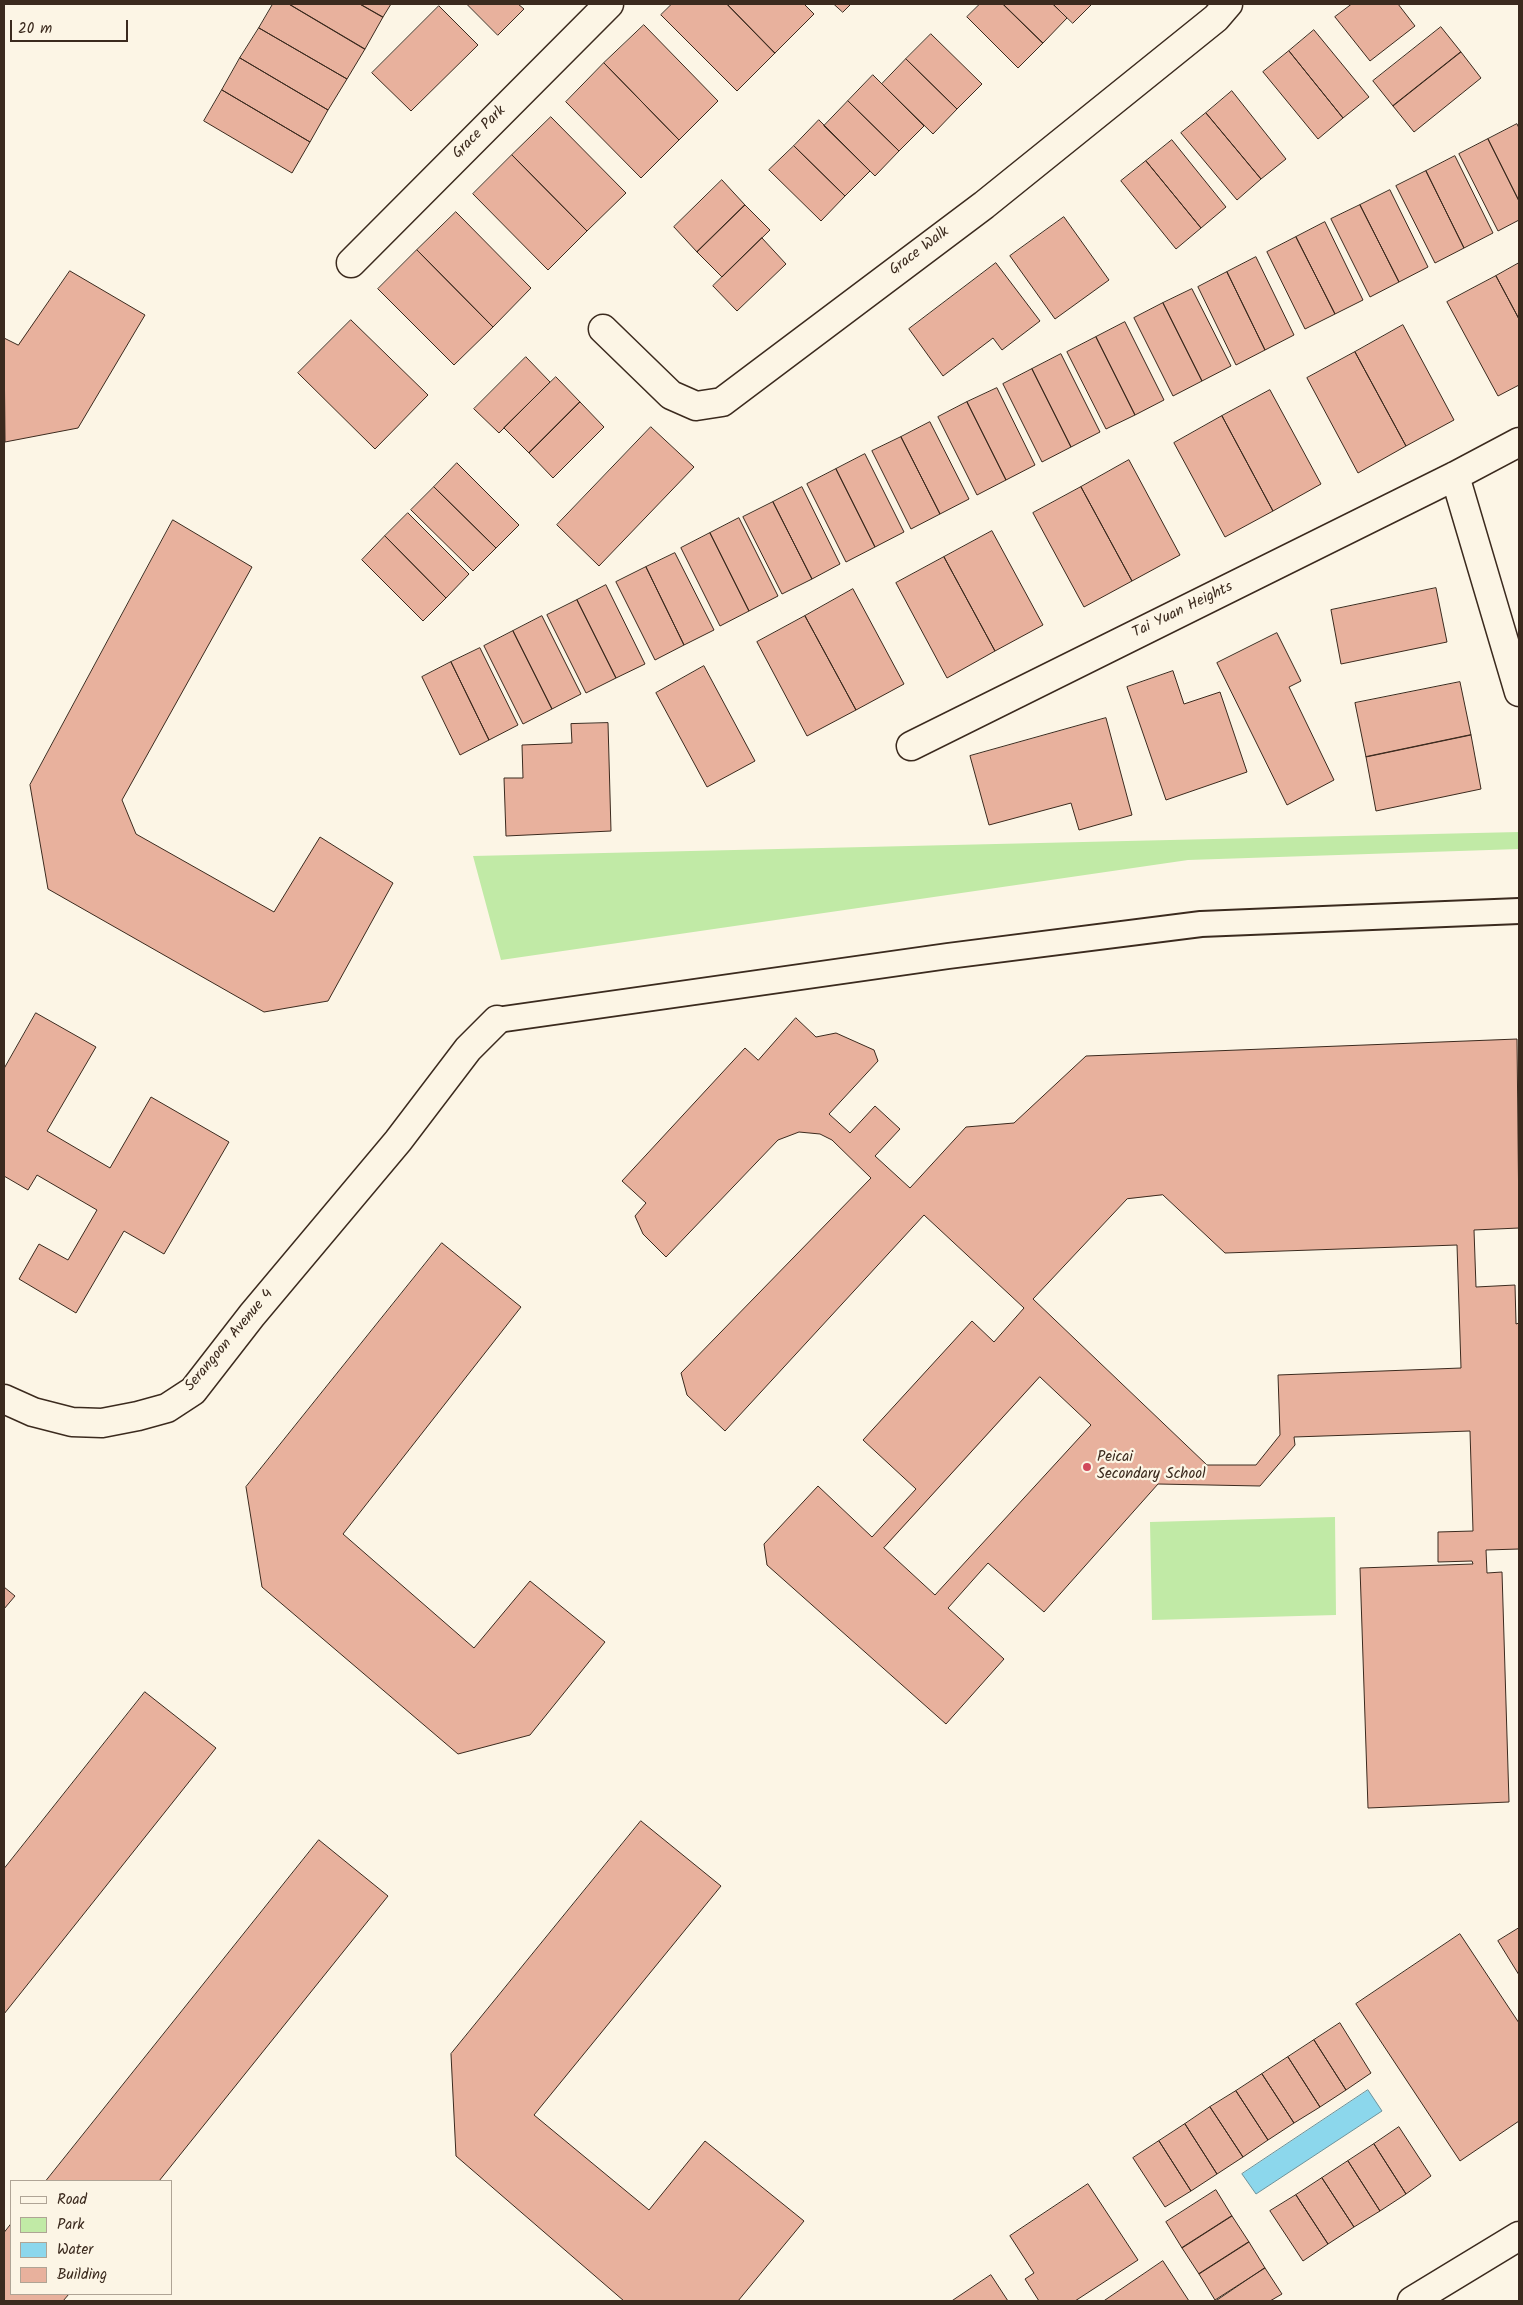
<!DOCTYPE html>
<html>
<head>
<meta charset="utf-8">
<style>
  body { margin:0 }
  #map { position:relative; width:1523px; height:2305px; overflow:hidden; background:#fcf5e5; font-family:Kalam,sans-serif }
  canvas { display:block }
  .frame { position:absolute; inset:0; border:5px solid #3b2a1e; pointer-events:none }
  .legend { position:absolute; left:10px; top:2180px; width:162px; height:115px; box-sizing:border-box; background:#fcf5e5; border:1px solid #afa495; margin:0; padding:6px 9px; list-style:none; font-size:15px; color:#3b2a1e }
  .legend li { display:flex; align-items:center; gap:10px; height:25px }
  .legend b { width:25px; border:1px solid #afa495 }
  .scale { position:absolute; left:10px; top:20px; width:118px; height:22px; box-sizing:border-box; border:2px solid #3b2a1e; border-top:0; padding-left:6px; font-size:15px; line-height:18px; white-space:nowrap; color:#3b2a1e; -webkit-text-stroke:4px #fcf5e5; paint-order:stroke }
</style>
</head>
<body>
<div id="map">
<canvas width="1523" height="2305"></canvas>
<div class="frame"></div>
<ul class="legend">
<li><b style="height:6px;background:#fcf5e5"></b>Road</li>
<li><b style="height:14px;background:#c1eaa6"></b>Park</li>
<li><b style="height:14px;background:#8cd7ec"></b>Water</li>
<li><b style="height:14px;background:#e8b19d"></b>Building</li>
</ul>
<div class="scale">20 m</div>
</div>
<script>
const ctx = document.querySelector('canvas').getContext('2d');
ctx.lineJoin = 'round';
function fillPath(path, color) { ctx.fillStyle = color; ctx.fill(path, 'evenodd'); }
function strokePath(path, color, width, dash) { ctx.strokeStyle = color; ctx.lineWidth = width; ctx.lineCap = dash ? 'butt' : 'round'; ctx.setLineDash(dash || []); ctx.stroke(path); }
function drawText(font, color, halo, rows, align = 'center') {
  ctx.font = font + ' Kalam,sans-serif'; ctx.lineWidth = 4.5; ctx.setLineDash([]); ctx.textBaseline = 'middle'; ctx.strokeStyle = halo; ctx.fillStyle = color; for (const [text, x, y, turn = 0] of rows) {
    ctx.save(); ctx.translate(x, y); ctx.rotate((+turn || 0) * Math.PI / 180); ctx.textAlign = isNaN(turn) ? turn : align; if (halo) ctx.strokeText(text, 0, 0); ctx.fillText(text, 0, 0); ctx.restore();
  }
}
fillPath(new Path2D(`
  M 1519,832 L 1519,849 L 1188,860 L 501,960 L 473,856 Z
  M 1335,1517 L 1336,1615 L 1152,1620 L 1150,1522 Z`), '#c1eaa6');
const water = new Path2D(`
  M 1368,2090 L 1382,2111 L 1256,2194 L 1242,2174 Z`);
fillPath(water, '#8cd7ec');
strokePath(water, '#6c929a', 1);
const building = new Path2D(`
  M 273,4 L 289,4 L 365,49 L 347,79 L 259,28 Z
  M 289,4 L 360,4 L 383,17 L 365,49 Z
  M 360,4 L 391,4 L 383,17 Z
  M 467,4 L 518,4 L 524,9 L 498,35 Z
  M 672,4 L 727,4 L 775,53 L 737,91 L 661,15 Z
  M 727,4 L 804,4 L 814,14 L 775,53 Z
  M 834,4 L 851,4 L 843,12 Z
  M 980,4 L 1003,4 L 1043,43 L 1018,68 L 967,17 Z
  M 1003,4 L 1053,4 L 1067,18 L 1043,43 Z
  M 1053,4 L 1092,4 L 1073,23 Z
  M 1352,4 L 1398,4 L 1415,26 L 1370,61 L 1335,17 Z
  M 439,6 L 478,45 L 411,111 L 372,73 Z
  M 644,25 L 718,101 L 679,140 L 604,63 Z
  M 1441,27 L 1461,52 L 1393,106 L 1373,81 Z
  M 259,28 L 347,79 L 328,110 L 240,58 Z
  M 1314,30 L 1369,97 L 1343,118 L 1289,51 Z
  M 931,34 L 982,84 L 957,109 L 906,59 Z
  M 1289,51 L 1343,118 L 1318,139 L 1263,72 Z
  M 1461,52 L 1481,78 L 1414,132 L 1393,106 Z
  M 240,58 L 328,110 L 310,142 L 222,90 Z
  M 906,59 L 957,109 L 933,134 L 882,84 Z
  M 604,63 L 679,140 L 641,178 L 566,102 Z
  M 873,75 L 924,126 L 899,151 L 848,101 Z
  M 222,90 L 310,142 L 292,173 L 204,121 Z
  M 1232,91 L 1286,159 L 1261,179 L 1206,113 Z
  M 848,101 L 899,151 L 875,176 L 824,126 Z
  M 1206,113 L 1261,179 L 1237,200 L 1181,133 Z
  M 551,117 L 626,193 L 587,231 L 512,155 Z
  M 819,120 L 870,171 L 845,196 L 794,146 Z
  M 1517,124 L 1519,128 L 1519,201 L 1488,139 Z
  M 1488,139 L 1519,201 L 1519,220 L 1498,231 L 1459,154 Z
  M 1172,140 L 1226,207 L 1201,228 L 1146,161 Z
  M 794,146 L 845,196 L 821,221 L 769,170 Z
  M 512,155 L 587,231 L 548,270 L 473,194 Z
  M 1455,156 L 1493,233 L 1464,248 L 1426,171 Z
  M 1146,161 L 1201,228 L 1176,249 L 1121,181 Z
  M 1426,171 L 1464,248 L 1435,263 L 1396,186 Z
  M 722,180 L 745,205 L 697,252 L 674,227 Z
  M 1390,190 L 1428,267 L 1399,282 L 1360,205 Z
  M 745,205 L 770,230 L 722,277 L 697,252 Z
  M 1360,205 L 1399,282 L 1370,297 L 1331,219 Z
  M 456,212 L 531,288 L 493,327 L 417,250 Z
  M 1064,217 L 1109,280 L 1055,319 L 1010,256 Z
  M 1325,222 L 1363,300 L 1335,314 L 1296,237 Z
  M 1296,237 L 1335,314 L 1305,329 L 1267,252 Z
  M 762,238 L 786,264 L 737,311 L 713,286 Z
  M 417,250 L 493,327 L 454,365 L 378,289 Z
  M 1256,257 L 1294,335 L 1265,350 L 1227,272 Z
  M 996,263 L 1040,321 L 1002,350 L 993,338 L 943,376 L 909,329 Z
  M 1519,263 L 1519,319 L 1496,276 Z
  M 70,271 L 145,315 L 78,428 L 5,442 L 4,338 L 18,345 Z
  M 1227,272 L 1265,350 L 1236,365 L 1198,287 Z
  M 1496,276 L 1519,319 L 1519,385 L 1498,396 L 1447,302 Z
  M 1192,289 L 1231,366 L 1202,381 L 1163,303 Z
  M 1163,303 L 1202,381 L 1173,396 L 1134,318 Z
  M 351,320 L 428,395 L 375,449 L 298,373 Z
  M 1125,322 L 1164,400 L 1135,415 L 1096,337 Z
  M 1403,325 L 1454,420 L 1406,446 L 1355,352 Z
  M 1096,337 L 1135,415 L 1106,429 L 1067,352 Z
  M 1355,352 L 1406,446 L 1358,473 L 1307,378 Z
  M 1061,354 L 1100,432 L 1071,447 L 1032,369 Z
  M 526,357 L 550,382 L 499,433 L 474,409 Z
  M 1032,369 L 1071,447 L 1042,462 L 1003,384 Z
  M 556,377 L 580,402 L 529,453 L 504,428 Z
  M 997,388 L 1035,465 L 1006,480 L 967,402 Z
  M 1270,390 L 1321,484 L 1273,511 L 1222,416 Z
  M 580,402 L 604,427 L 553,478 L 529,453 Z
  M 967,402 L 1006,480 L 977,495 L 938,417 Z
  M 1222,416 L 1273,511 L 1225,537 L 1174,443 Z
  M 930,422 L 969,499 L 940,514 L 901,437 Z
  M 651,427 L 694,467 L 599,566 L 557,525 Z
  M 901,437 L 940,514 L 911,529 L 872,451 Z
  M 865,454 L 904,532 L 875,547 L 836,469 Z
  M 1129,460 L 1180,555 L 1132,581 L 1081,487 Z
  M 457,463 L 519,525 L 496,548 L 434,487 Z
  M 836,469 L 875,547 L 846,562 L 807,484 Z
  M 434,487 L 496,548 L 473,571 L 411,510 Z
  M 802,487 L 840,564 L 812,579 L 773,502 Z
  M 1081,487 L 1132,581 L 1084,607 L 1033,513 Z
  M 773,502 L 812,579 L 782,594 L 743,517 Z
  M 408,513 L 469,574 L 446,598 L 385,536 Z
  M 739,518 L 778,596 L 749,611 L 710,533 Z
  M 173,520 L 252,567 L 122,800 L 136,834 L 274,912 L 320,837 L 393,883 L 328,1001 L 264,1012 L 48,889 L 30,785 Z
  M 992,531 L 1043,625 L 995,651 L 944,557 Z
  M 710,533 L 749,611 L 720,626 L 681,548 Z
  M 385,536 L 446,598 L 423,621 L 362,560 Z
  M 675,553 L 714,630 L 684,645 L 646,567 Z
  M 944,557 L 995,651 L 947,678 L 896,583 Z
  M 646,567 L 684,645 L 655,660 L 616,582 Z
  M 606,585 L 645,664 L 616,678 L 577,600 Z
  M 1436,588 L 1447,642 L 1341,664 L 1331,610 Z
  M 853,589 L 904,684 L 856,710 L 805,616 Z
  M 577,600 L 616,678 L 586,693 L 547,615 Z
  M 542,616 L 581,694 L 552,709 L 513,631 Z
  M 805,616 L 856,710 L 807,736 L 757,642 Z
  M 513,631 L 552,709 L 523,724 L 484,646 Z
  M 1277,633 L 1301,681 L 1289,687 L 1334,780 L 1287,805 L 1217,663 Z
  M 480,648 L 518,725 L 489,740 L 451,662 Z
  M 451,662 L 489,740 L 460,755 L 422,677 Z
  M 704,666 L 755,761 L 707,787 L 656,693 Z
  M 1173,671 L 1184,704 L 1220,692 L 1247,772 L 1166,800 L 1127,687 Z
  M 1460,682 L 1471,735 L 1366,757 L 1355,703 Z
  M 1106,718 L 1132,815 L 1079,830 L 1071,803 L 989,825 L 970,756 Z
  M 608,723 L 611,831 L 506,836 L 504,778 L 523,778 L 522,745 L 572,743 L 571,724 Z
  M 1471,735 L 1481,789 L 1376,811 L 1366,757 Z
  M 36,1013 L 96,1047 L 47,1131 L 110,1168 L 151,1097 L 229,1142 L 164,1254 L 124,1231 L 76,1313 L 19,1279 L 39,1244 L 68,1260 L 97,1210 L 37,1175 L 28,1190 L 4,1176 L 4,1069 Z
  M 796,1018 L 816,1037 L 836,1033 L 874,1050 L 878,1061 L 829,1114 L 850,1133 L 875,1106 L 900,1129 L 875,1156 L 910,1188 L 966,1127 L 1014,1123 L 1086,1056 L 1517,1039 L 1519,1228 L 1474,1230 L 1476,1287 L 1515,1285 L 1516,1324 L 1519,1323 L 1519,1549 L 1486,1550 L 1487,1573 L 1502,1572 L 1509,1802 L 1368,1808 L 1360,1568 L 1473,1564 L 1472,1561 L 1438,1562 L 1438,1532 L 1473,1531 L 1470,1431 L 1294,1437 L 1295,1445 L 1260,1486 L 1158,1484 L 1044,1612 L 988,1563 L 948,1608 L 1004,1659 L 946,1724 L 767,1565 L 764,1544 L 818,1486 L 872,1537 L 916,1489 L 863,1440 L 972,1321 L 994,1342 L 1024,1308 L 924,1215 L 725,1431 L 687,1395 L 681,1373 L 871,1178 L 832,1140 L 820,1134 L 799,1132 L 778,1140 L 666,1257 L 643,1234 L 635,1216 L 646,1203 L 622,1181 L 745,1048 L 758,1060 ZM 1163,1195 L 1225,1253 L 1457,1245 L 1461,1368 L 1278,1375 L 1280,1435 L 1256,1465 L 1207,1465 L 1033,1299 L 1127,1199 ZM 1040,1377 L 1091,1425 L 935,1595 L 884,1548 Z
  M 442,1243 L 521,1307 L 343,1534 L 474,1648 L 530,1581 L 605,1642 L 530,1735 L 458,1754 L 262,1587 L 246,1487 Z
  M 4,1587 L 15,1596 L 4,1609 Z
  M 145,1692 L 216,1748 L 4,2014 L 4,1869 Z
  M 641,1821 L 721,1886 L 534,2115 L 649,2210 L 705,2141 L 804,2221 L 738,2301 L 624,2301 L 456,2156 L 451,2054 Z
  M 319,1840 L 388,1896 L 159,2181 L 46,2181 Z
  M 1519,1928 L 1519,1975 L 1498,1941 Z
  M 1460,1934 L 1519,2023 L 1519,2121 L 1460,2161 L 1356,2004 Z
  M 1340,2023 L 1371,2073 L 1346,2090 L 1314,2040 Z
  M 1314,2040 L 1346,2090 L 1320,2107 L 1288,2057 Z
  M 1288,2057 L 1320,2107 L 1294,2123 L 1262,2074 Z
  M 1262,2074 L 1294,2123 L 1268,2140 L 1236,2091 Z
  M 1236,2091 L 1268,2140 L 1243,2157 L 1210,2107 Z
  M 1210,2107 L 1243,2157 L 1217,2174 L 1185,2124 Z
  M 1185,2124 L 1217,2174 L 1191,2191 L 1159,2141 Z
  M 1399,2127 L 1431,2176 L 1406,2194 L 1374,2144 Z
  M 1159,2141 L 1191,2191 L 1165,2207 L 1133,2158 Z
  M 1374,2144 L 1406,2194 L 1380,2211 L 1348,2161 Z
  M 1348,2161 L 1380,2211 L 1354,2227 L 1322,2178 Z
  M 1322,2178 L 1354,2227 L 1328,2244 L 1296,2195 Z
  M 1088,2184 L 1138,2260 L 1075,2301 L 1039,2301 L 1025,2279 L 1034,2273 L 1010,2236 Z
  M 1216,2190 L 1232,2216 L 1182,2248 L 1166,2222 Z
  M 1296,2195 L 1328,2244 L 1303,2261 L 1270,2211 Z
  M 1232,2216 L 1249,2242 L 1199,2274 L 1182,2248 Z
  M 11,2224 L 11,2294 L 69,2294 L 63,2301 L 4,2301 L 4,2233 Z
  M 1249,2242 L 1265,2268 L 1215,2300 L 1199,2274 Z
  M 1163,2261 L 1189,2301 L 1104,2301 Z
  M 1265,2268 L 1282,2294 L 1270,2301 L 1216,2301 Z
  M 991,2275 L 1008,2301 L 952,2301 Z`);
fillPath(building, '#e8b19d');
strokePath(building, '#3b2a1e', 1);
const service = new Path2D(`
  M 497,1020 L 948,956 L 1201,924 L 1519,911`);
const minor = new Path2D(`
  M 351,263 L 609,4
  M 603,329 L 671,395 L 696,406 L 722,402 L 984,205 L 1216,18 L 1228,4
  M 1455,476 L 1519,692
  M 911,746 L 1455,476 L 1519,442
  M 4,1399 L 33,1412 L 72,1422 L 102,1423 L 138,1416 L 167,1408 L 193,1391 L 252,1315 L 398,1141 L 468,1049 L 497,1020
  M 1412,2301 L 1519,2236`);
strokePath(service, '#3b2a1e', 28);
strokePath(minor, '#3b2a1e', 31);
strokePath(service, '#fcf5e5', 24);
strokePath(minor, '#fcf5e5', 28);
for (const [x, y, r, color] of [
  [1087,1467,5,"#d1495b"]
]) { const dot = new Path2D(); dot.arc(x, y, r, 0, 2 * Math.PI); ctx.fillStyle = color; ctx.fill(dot); strokePath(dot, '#fcf5e5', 2); }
drawText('15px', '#3b2a1e', '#fcf5e5', [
  ["Grace Park",480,133,-45],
  ["Grace Walk",920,252,-37],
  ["Tai Yuan Heights",1183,611,-26],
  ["Serangoon Avenue 4",230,1341,-50]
]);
drawText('15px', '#3b2a1e', '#fcf5e5', [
  ["Peicai",1097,1458],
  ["Secondary School",1097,1475]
], 'left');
</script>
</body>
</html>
